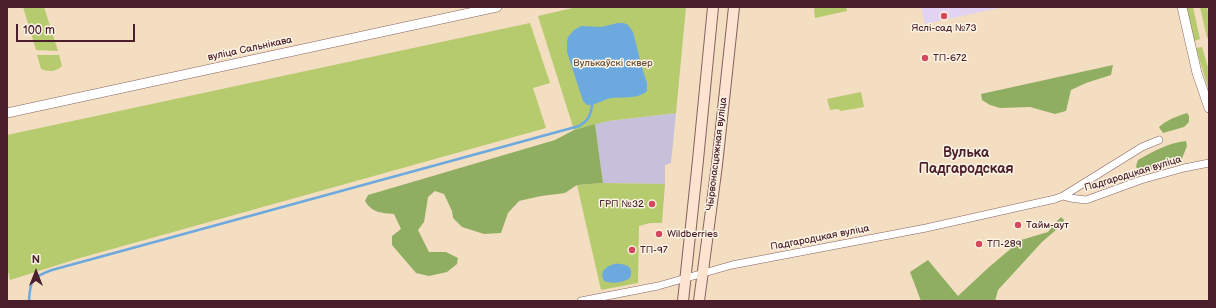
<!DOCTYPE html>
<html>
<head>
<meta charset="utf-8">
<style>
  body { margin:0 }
  #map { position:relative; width:1216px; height:308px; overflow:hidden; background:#f4dec2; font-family:"Balsamiq Sans",sans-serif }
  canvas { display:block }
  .frame { position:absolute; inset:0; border:8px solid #4a1f2b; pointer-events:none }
  .north { position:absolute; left:16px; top:252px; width:40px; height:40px; -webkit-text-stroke:3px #fcf5e5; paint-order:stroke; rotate:0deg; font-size:11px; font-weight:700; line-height:16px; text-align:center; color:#4a1f2b }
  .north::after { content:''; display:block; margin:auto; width:14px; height:18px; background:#4a1f2b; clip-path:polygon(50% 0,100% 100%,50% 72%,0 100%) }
  .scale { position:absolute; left:16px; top:24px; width:119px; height:18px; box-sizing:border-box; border:2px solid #4a1f2b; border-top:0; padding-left:5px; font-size:12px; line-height:14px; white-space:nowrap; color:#4a1f2b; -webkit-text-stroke:3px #fcf5e5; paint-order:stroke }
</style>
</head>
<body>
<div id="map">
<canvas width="1216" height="308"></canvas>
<div class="frame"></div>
<div class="north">N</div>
<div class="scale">100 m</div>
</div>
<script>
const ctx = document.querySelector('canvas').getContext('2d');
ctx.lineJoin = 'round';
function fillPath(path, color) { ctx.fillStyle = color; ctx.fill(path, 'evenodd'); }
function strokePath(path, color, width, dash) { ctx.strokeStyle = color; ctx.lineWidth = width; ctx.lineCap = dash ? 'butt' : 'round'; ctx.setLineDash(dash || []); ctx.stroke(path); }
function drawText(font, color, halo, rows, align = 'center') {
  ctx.font = font + ' "Balsamiq Sans",sans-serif'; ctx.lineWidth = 3; ctx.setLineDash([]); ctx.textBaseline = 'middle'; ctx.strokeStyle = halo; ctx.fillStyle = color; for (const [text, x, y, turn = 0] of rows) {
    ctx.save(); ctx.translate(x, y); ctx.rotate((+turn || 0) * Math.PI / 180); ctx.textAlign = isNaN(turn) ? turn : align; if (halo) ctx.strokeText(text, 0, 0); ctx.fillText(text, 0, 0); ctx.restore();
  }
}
fillPath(new Path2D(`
  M 921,7 L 1004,7 L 925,24 Z`), '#e3d3f2');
fillPath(new Path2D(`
  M 676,113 L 671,163 L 665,165 L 665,184 L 603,183 L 595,124 L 608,121 Z`), '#c6c0da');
fillPath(new Path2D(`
  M 23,7 L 44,7 L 58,51 L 36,50 Z
  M 577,7 L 686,7 L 676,113 L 608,121 L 574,130 L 538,16 Z
  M 816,7 L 846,7 L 847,11 L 815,18 L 814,9 Z
  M 1186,7 L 1193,7 L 1200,39 L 1194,41 Z
  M 1200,7 L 1207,7 L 1209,17 L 1209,38 L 1207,38 Z
  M 530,23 L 550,83 L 533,88 L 546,128 L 80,258 L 10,280 L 7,267 L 7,135 Z
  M 1202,47 L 1209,71 L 1209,91 L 1196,48 Z
  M 37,55 L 59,55 L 62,66 C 56,72 49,72 41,69 Z
  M 861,92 L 864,107 L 841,111 L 838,109 L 830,110 L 827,99 Z
  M 603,183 L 665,184 L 662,223 L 650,223 L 639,226 L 638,283 L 601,290 L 577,185 Z`), '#b6ca6e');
fillPath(new Path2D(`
  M 1113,65 L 1111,75 L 1086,83 L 1071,90 L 1066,111 L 1055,114 L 1030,107 L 1000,108 L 990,105 L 982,100 L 981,94 Z
  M 1187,113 L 1189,116 L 1189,122 L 1184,127 L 1163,133 L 1159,127 C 1167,120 1177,116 1187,113 Z
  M 595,124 L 603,183 L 577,185 L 565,193 L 541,196 L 519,201 L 508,213 L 501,233 L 484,234 L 462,227 L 453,218 L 452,211 L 444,194 L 435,191 L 428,197 L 424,222 L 418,230 L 429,252 L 446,252 L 458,258 L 457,264 L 447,272 L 429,276 L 416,273 L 392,245 L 392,236 L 401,229 L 394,214 C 382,213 372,213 365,201 L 368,195 L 555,140 L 574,130 Z
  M 1186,141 L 1187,146 L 1181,161 L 1166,166 L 1155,167 L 1147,172 L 1138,172 L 1136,166 L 1138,160 C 1154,151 1168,143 1186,141 Z
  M 1061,217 L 1064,220 L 1064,223 L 1042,242 L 998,290 L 995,301 L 921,301 L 910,272 L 928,260 L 958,296 L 988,268 L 1021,240 L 1048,232 L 1055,223 Z`), '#90ae61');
fillPath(new Path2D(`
  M 618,23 L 624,23 L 628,25 L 633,32 L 643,71 L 647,83 L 647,91 C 639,99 623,97 612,98 C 603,99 596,106 587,105 L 583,101 L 567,52 L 567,42 L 568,37 L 574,30 L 581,26 L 601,27 Z
  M 614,264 C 624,263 635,266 630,278 C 623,283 612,284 604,281 C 599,271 606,267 614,264 Z`), '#6ca9de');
strokePath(new Path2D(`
  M 29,301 C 30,280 32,277 52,270 L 579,126 C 588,121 591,115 592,105`), '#6ca9de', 2.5);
const minor = new Path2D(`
  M 1063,196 L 1142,147 L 1159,140
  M 581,301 L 658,286 L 732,265 L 926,228 L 1055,199 L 1063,196 L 1070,198 L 1086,200 L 1141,180 L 1184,168 L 1209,163`);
const tertiary = new Path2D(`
  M 1182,7 L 1197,73 L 1209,108
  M 7,113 L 497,7`);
const secondary = new Path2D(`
  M 683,301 L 698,160 L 713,7
  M 699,301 L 717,165 L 734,7`);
strokePath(minor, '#866260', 8);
strokePath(tertiary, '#866260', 10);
strokePath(secondary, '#866260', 12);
strokePath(minor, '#fff', 7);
strokePath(tertiary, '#fff', 9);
strokePath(secondary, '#fde4d0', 10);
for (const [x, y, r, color] of [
  [944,16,4,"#d1495b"],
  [925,58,4,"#d1495b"],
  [652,204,4,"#d1495b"],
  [1018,225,4,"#d1495b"],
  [659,234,4,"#d1495b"],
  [979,244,4,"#d1495b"],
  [632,250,4,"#d1495b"]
]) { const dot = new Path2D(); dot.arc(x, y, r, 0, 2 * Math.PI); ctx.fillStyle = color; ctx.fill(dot); strokePath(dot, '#fcf5e5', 1.5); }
drawText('10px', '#4a1f2b', '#fcf5e5', [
  ["Яслі-сад №73",944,28,"center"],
  ["ТП-672",933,58],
  ["ГРП №32",644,204,"right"],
  ["Тайм-аут",1026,225],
  ["Wildberries",667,234],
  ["ТП-289",987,244],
  ["ТП-97",640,250]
], 'left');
drawText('10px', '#4a1f2b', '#fcf5e5', [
  ["вуліца Сальнікава",250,49,-12],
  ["Чырвонасцяжная вуліца",717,154,-83],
  ["Падгародцкая вуліца",1133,174,-17],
  ["Падгародцкая вуліца",820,238,-11]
]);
drawText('10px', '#6a523f', '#fcf5e5', [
  ["Вулькаўскі сквер",613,63]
]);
drawText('bold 14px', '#4a1f2b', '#fcf5e5', [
  ["Вулька",966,153],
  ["Падгародская",966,169]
]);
</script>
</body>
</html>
